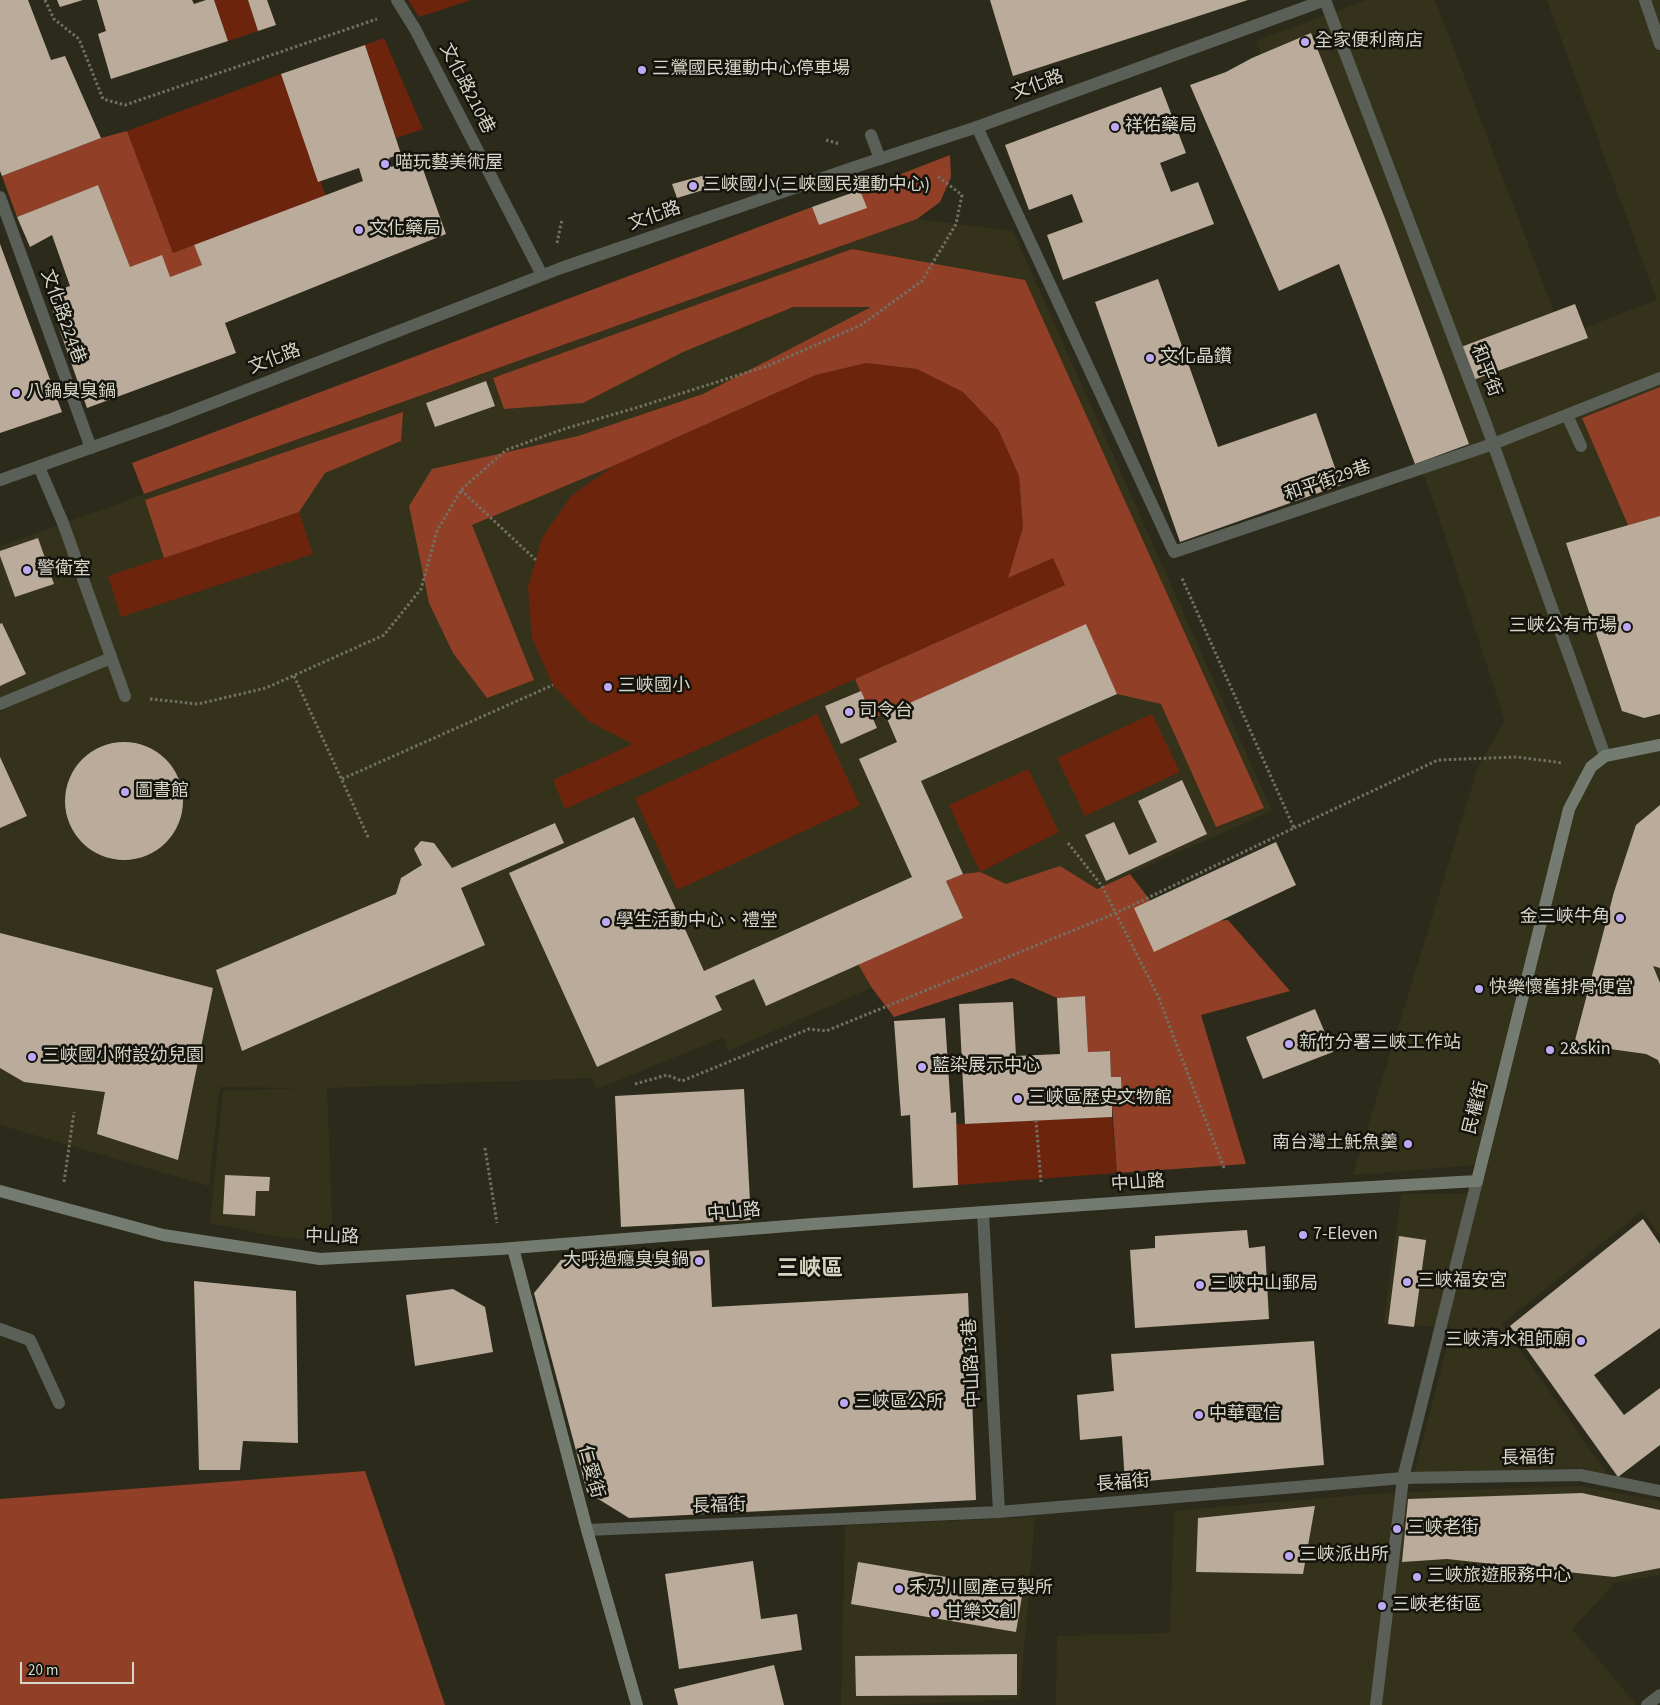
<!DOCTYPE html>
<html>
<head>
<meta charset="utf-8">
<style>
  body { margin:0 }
  #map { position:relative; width:1660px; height:1705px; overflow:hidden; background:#2c2b1b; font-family:"Source Sans 3",sans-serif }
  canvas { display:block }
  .scale { position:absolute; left:20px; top:1662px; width:114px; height:22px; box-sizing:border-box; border:2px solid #d5d5ca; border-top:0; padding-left:6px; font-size:15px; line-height:18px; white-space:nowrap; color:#d5d5ca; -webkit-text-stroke:4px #14130c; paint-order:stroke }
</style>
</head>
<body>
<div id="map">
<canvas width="1660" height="1705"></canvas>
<div class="scale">20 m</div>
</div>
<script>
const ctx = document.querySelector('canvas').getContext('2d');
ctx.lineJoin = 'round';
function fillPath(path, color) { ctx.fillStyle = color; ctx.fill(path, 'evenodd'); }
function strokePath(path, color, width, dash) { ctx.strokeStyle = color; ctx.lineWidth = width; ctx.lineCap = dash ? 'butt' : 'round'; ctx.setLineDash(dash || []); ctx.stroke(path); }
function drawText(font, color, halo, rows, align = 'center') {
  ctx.font = font + ' "Source Sans 3","Noto Sans TC",sans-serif'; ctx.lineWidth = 5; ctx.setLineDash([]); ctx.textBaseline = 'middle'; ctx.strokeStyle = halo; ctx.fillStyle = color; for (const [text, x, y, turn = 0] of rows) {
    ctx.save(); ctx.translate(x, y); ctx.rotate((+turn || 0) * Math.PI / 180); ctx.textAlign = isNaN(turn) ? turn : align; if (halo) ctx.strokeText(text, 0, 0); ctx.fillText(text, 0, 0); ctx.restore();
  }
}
fillPath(new Path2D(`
  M 1367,0 L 1435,0 L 1563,336 L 1657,300 L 1547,0 L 1660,0 L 1660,1235 L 1642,1211 L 1502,1324 L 1608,1475 L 1578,1468 L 1414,1473 L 1452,1328 L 1384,1323 L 1401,1194 L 1479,1194 L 1486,1164 L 1353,1175 L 1478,767 L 1505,721 L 1433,499 L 1256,41 Z
  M 917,219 L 1013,231 L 1272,811 L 728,1051 L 724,1037 L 597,1089 L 592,1078 L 327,1088 L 333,1240 L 311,1240 L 274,1236 L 210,1223 L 223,1091 L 306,1088 L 220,1087 L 209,1186 L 0,1125 L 0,546 Z
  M 1581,1486 L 1660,1501 L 1660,1575 L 1615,1583 L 1572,1629 L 1636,1704 L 1635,1705 L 1056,1705 L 1057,1636 L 1170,1633 L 1174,1511 L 1384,1493 Z
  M 1035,1517 L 1020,1699 L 884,1705 L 841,1705 L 845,1526 Z`), '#34321b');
fillPath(new Path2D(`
  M 214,0 L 248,0 L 258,31 L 228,41 Z
  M 408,0 L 471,0 L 419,17 Z
  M 384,38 L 423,129 L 396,138 L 365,45 Z
  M 281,74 L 326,196 L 173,253 L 127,131 Z
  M 866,363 L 917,369 L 963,392 L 998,429 L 1019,476 L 1023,527 L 1009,577 L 1053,558 L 1065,585 L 565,809 L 553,780 L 633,744 L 588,721 L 553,685 L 532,638 L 528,587 L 542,538 L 571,496 L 613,466 L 816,375 Z
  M 299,512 L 313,554 L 121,617 L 108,576 Z
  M 817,714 L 860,805 L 677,890 L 635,798 Z
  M 1152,714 L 1180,772 L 1085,816 L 1057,758 Z
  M 1028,769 L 1059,832 L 980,872 L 949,805 Z
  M 1112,1117 L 1117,1173 L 958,1185 L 956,1124 Z`), '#6c240d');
fillPath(new Path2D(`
  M 127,131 L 173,253 L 194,245 L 202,265 L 170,277 L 130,267 L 98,185 L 17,217 L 2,176 L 101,138 Z
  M 950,155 L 951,177 L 940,202 L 917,219 L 144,494 L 132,463 L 812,207 L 819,225 L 866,208 L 860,190 Z
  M 852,249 L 1025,280 L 1264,808 L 1216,827 L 1161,704 L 1117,694 L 1086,625 L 885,714 L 872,718 L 855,679 L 1065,585 L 1053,558 L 1008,578 L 1023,527 L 1019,476 L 998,429 L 963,392 L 917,369 L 866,363 L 816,375 L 613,466 L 472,525 L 534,680 L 487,698 L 453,653 L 429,603 L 409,506 L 432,469 L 578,436 L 703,394 L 871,307 L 793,307 L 683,352 L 583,403 L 504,409 L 493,378 Z
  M 1660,387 L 1660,516 L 1628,525 L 1582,418 Z
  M 403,412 L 401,441 L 325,473 L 299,512 L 164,558 L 145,500 Z
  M 1060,866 L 1097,889 L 1130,874 L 1172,929 L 1180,924 L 1228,920 L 1290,991 L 1201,1015 L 1246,1164 L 1117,1173 L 1112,1105 L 1122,1105 L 1111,1077 L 1110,1051 L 1088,1052 L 1085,996 L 1057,998 L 1012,978 L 894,1017 L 872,988 L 858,964 L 963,918 L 946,881 L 963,874 L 980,872 L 1006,884 Z
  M 365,1471 L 445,1705 L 0,1705 L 0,1499 Z`), '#923f27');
fillPath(new Path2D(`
  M 0,0 L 28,0 L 51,60 L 65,56 L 101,138 L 2,176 L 0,171 Z
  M 57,0 L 83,0 L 60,7 Z
  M 97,0 L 192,0 L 194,4 L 206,0 L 214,0 L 228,41 L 111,79 L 98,34 L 106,31 Z
  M 248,0 L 267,0 L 276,25 L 258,31 Z
  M 990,0 L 1248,0 L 1013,76 Z
  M 1311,33 L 1386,221 L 1469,444 L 1415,464 L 1339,264 L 1279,291 L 1190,85 L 1226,72 L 1252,58 Z
  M 365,45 L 401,154 L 389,158 L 391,167 L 419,158 L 446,234 L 225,323 L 236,353 L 87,408 L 47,294 L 70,286 L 52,235 L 30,247 L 17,217 L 98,185 L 130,267 L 162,255 L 170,277 L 202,265 L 194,245 L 363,181 L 359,168 L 318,182 L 281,74 Z
  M 1161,87 L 1186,153 L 1160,163 L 1171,192 L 1198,182 L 1214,224 L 1063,280 L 1047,235 L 1083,222 L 1072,194 L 1029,210 L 1005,145 Z
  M 709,174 L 713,187 L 677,198 L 672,184 Z
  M 860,190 L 867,208 L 819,225 L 812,207 Z
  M 0,244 L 62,412 L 0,433 Z
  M 1158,279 L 1218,447 L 1316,413 L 1341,485 L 1180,542 L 1095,302 Z
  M 1575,304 L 1588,338 L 1473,380 L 1461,347 Z
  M 486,381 L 495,406 L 435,427 L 426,403 Z
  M 1660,516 L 1660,714 L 1644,718 L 1622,711 L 1566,543 Z
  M 38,538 L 54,584 L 15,597 L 0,556 L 0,551 Z
  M 2,623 L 26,674 L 0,686 L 0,624 Z
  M 1086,624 L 1117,694 L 921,781 L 963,874 L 946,881 L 963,918 L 766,1006 L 754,979 L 715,996 L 722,1010 L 597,1067 L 509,873 L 634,817 L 704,971 L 912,877 L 859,759 L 897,742 L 885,714 Z
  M 861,691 L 877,728 L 841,744 L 825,706 Z
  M65 801a59 59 0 1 1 118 0a59 59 0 1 1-118 0Z
  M 0,757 L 27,816 L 0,828 Z
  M 1182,780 L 1207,834 L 1106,881 L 1085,835 L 1114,822 L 1129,855 L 1157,842 L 1138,801 Z
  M 1660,805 L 1660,968 L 1653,966 L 1660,983 L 1660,1065 L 1658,1060 L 1646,1054 L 1574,1044 L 1614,892 L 1636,825 Z
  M 555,823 L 564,843 L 461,888 L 485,945 L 242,1051 L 216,970 L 396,894 L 401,878 L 422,865 L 414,849 L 421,841 L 434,843 L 452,868 Z
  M 1276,842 L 1296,885 L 1154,952 L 1134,908 Z
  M 0,933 L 213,988 L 178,1160 L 97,1134 L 105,1092 L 24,1082 L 0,1068 Z
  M 1085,996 L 1088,1052 L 1110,1051 L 1111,1077 L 1121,1077 L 1122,1105 L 1112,1105 L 1112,1117 L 965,1124 L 959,1004 L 1013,1002 L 1016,1056 L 1060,1054 L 1057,998 Z
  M 1315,1009 L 1333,1052 L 1263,1079 L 1246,1037 Z
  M 945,1018 L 951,1113 L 956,1112 L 958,1185 L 913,1188 L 910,1115 L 901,1116 L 894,1021 Z
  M 744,1089 L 751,1220 L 621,1227 L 615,1096 Z
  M 225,1175 L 270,1177 L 269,1191 L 256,1191 L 255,1216 L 223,1214 Z
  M 1643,1219 L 1660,1244 L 1660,1328 L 1594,1375 L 1624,1415 L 1660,1388 L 1660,1445 L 1618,1477 L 1510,1326 Z
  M 1247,1230 L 1249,1248 L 1265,1246 L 1269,1319 L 1135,1328 L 1130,1250 L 1155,1248 L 1155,1236 Z
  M 1399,1236 L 1426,1240 L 1414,1327 L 1388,1324 Z
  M 709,1250 L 712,1307 L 968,1293 L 976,1500 L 629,1518 L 587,1492 L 534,1293 L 561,1260 Z
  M 194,1281 L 296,1291 L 298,1443 L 243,1441 L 240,1470 L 199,1470 Z
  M 453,1289 L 485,1307 L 493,1352 L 415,1366 L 406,1295 Z
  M 1314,1341 L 1324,1465 L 1125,1483 L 1122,1436 L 1080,1440 L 1077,1395 L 1114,1391 L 1111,1354 Z
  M 1582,1493 L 1660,1510 L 1660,1568 L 1614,1577 L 1447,1559 L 1402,1562 L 1408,1499 Z
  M 1315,1506 L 1303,1574 L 1196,1572 L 1198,1518 Z
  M 753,1561 L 761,1619 L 797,1614 L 802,1650 L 679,1669 L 665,1574 Z
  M 858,1562 L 1023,1590 L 1016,1632 L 851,1604 Z
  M 1017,1654 L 1017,1695 L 856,1696 L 855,1656 Z
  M 774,1665 L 784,1705 L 678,1705 L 674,1689 Z`), '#baab9b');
strokePath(new Path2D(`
  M 45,0 L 54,19 L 79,39 L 103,99 L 125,105 L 377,19
  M 826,140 L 840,144
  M 557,243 L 562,219
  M 461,490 L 536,560
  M 294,676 L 369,839
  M 150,699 L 198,704 L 266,688 L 384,635 L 421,589 L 437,531 L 461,490 L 506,450 L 564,429 L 642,406 L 770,365 L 861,325 L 922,281 L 956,224 L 962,195 L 936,175
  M 342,779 L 553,685
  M 1294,828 L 1438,760 L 1517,757 L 1563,763
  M 1068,843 L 1102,886 L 1158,996 L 1224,1168
  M 635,1084 L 667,1075 L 682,1081 L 809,1029 L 826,1031 L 1116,913 L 1294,828 L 1181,576
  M 1036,1120 L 1041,1182
  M 485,1148 L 497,1223
  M 64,1182 L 74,1112`), '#717062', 3, [2.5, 2.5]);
strokePath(new Path2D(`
  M 397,0 L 415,29 L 542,275
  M 977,127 L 1174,552 L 1493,444
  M 871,135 L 880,159
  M 0,197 L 91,448
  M 1567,415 L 1581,446
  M 63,523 L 125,696
  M 0,704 L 111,658
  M 1647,1705 L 1660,1695`), '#5a5f58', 12);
strokePath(new Path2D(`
  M 1325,0 L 1486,424 L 1605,756
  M 1645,0 L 1660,44
  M 1493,444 L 1660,378
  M 39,467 L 63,523
  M 0,480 L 169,420 L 561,268 L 858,166 L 977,127 L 1325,0
  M 983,1213 L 999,1512
  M 0,1329 L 30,1340 L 59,1403
  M 587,1530 L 999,1512 L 1403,1478 L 1580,1475 L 1660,1491
  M 1376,1705 L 1403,1478 L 1477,1181`), '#5a5f58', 12);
strokePath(new Path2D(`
  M 0,1191 L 163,1235 L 320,1259 L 500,1249 L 813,1224 L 1213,1196 L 1477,1181 L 1569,809 L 1591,767 L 1605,756 L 1660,745
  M 513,1248 L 587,1530 L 637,1705`), '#747c71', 12);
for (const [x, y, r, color] of [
  [1305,42,5,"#bda9f5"],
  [642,70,5,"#bda9f5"],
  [1115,127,5,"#bda9f5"],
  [385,164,5,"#bda9f5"],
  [693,186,5,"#bda9f5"],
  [359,230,5,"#bda9f5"],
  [1150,358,5,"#bda9f5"],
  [16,393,5,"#bda9f5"],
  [27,570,5,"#bda9f5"],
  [1627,627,5,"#bda9f5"],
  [608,687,5,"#bda9f5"],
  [849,712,5,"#bda9f5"],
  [125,792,5,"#bda9f5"],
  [1620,918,5,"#bda9f5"],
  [606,922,5,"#bda9f5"],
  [1479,989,5,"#bda9f5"],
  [1289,1044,5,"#bda9f5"],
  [1550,1050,5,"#bda9f5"],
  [32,1057,5,"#bda9f5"],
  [922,1067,5,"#bda9f5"],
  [1018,1099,5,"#bda9f5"],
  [1408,1144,5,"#bda9f5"],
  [1303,1235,5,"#bda9f5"],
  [699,1261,5,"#bda9f5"],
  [1407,1282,5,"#bda9f5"],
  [1200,1285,5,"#bda9f5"],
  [1581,1341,5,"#bda9f5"],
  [844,1403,5,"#bda9f5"],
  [1199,1415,5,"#bda9f5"],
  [1397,1529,5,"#bda9f5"],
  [1289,1556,5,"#bda9f5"],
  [1417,1577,5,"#bda9f5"],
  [899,1589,5,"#bda9f5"],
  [1382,1606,5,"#bda9f5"],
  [935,1613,5,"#bda9f5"]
]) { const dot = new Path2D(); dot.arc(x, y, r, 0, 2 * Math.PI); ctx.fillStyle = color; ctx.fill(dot); strokePath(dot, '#14130c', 2); }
drawText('18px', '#d5d5ca', '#14130c', [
  ["全家便利商店",1315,42],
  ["三鶯國民運動中心停車場",652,70],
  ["祥佑藥局",1125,127],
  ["喵玩藝美術屋",395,164],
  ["三峽國小(三峽國民運動中心)",703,186],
  ["文化藥局",369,230],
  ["文化晶鑽",1160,358],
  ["八鍋臭臭鍋",26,393],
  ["警衛室",37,570],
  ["三峽公有市場",1617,627,"right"],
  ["三峽國小",618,687],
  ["司令台",859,712],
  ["圖書館",135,792],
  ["金三峽牛角",1610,918,"right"],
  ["學生活動中心、禮堂",616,922],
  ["快樂懷舊排骨便當",1489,989],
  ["新竹分署三峽工作站",1299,1044],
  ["2&skin",1560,1050],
  ["三峽國小附設幼兒園",42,1057],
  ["藍染展示中心",932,1067],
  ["三峽區歷史文物館",1028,1099],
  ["南台灣土魠魚羹",1398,1144,"right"],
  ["7-Eleven",1313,1235],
  ["大呼過癮臭臭鍋",689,1261,"right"],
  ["三峽福安宮",1417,1282],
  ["三峽中山郵局",1210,1285],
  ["三峽清水祖師廟",1571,1341,"right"],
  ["三峽區公所",854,1403],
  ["中華電信",1209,1415],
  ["三峽老街",1407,1529],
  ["三峽派出所",1299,1556],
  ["三峽旅遊服務中心",1427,1577],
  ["禾乃川國產豆製所",909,1589],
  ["三峽老街區",1392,1606],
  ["甘樂文創",945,1613]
], 'left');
drawText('18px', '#d5d5ca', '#14130c', [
  ["文化路",1038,86,-20],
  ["文化路210巷",466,89,63],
  ["文化路",655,217,-19],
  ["文化路224巷",62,317,70],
  ["文化路",275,360,-21],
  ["和平街",1485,371,69],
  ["和平街29巷",1328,482,-19],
  ["民權街",1477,1108,-76],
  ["中山路",1138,1184,-4],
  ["中山路",734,1213,-5],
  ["中山路",332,1238,1],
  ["中山路13巷",973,1363,-93],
  ["長福街",1528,1459,-1],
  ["仁愛街",590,1472,75],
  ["長福街",1123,1484,-5],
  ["長福街",719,1507,-2]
]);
drawText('bold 22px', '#d6d5c0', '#14130c', [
  ["三峽區",810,1270]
]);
</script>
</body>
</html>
